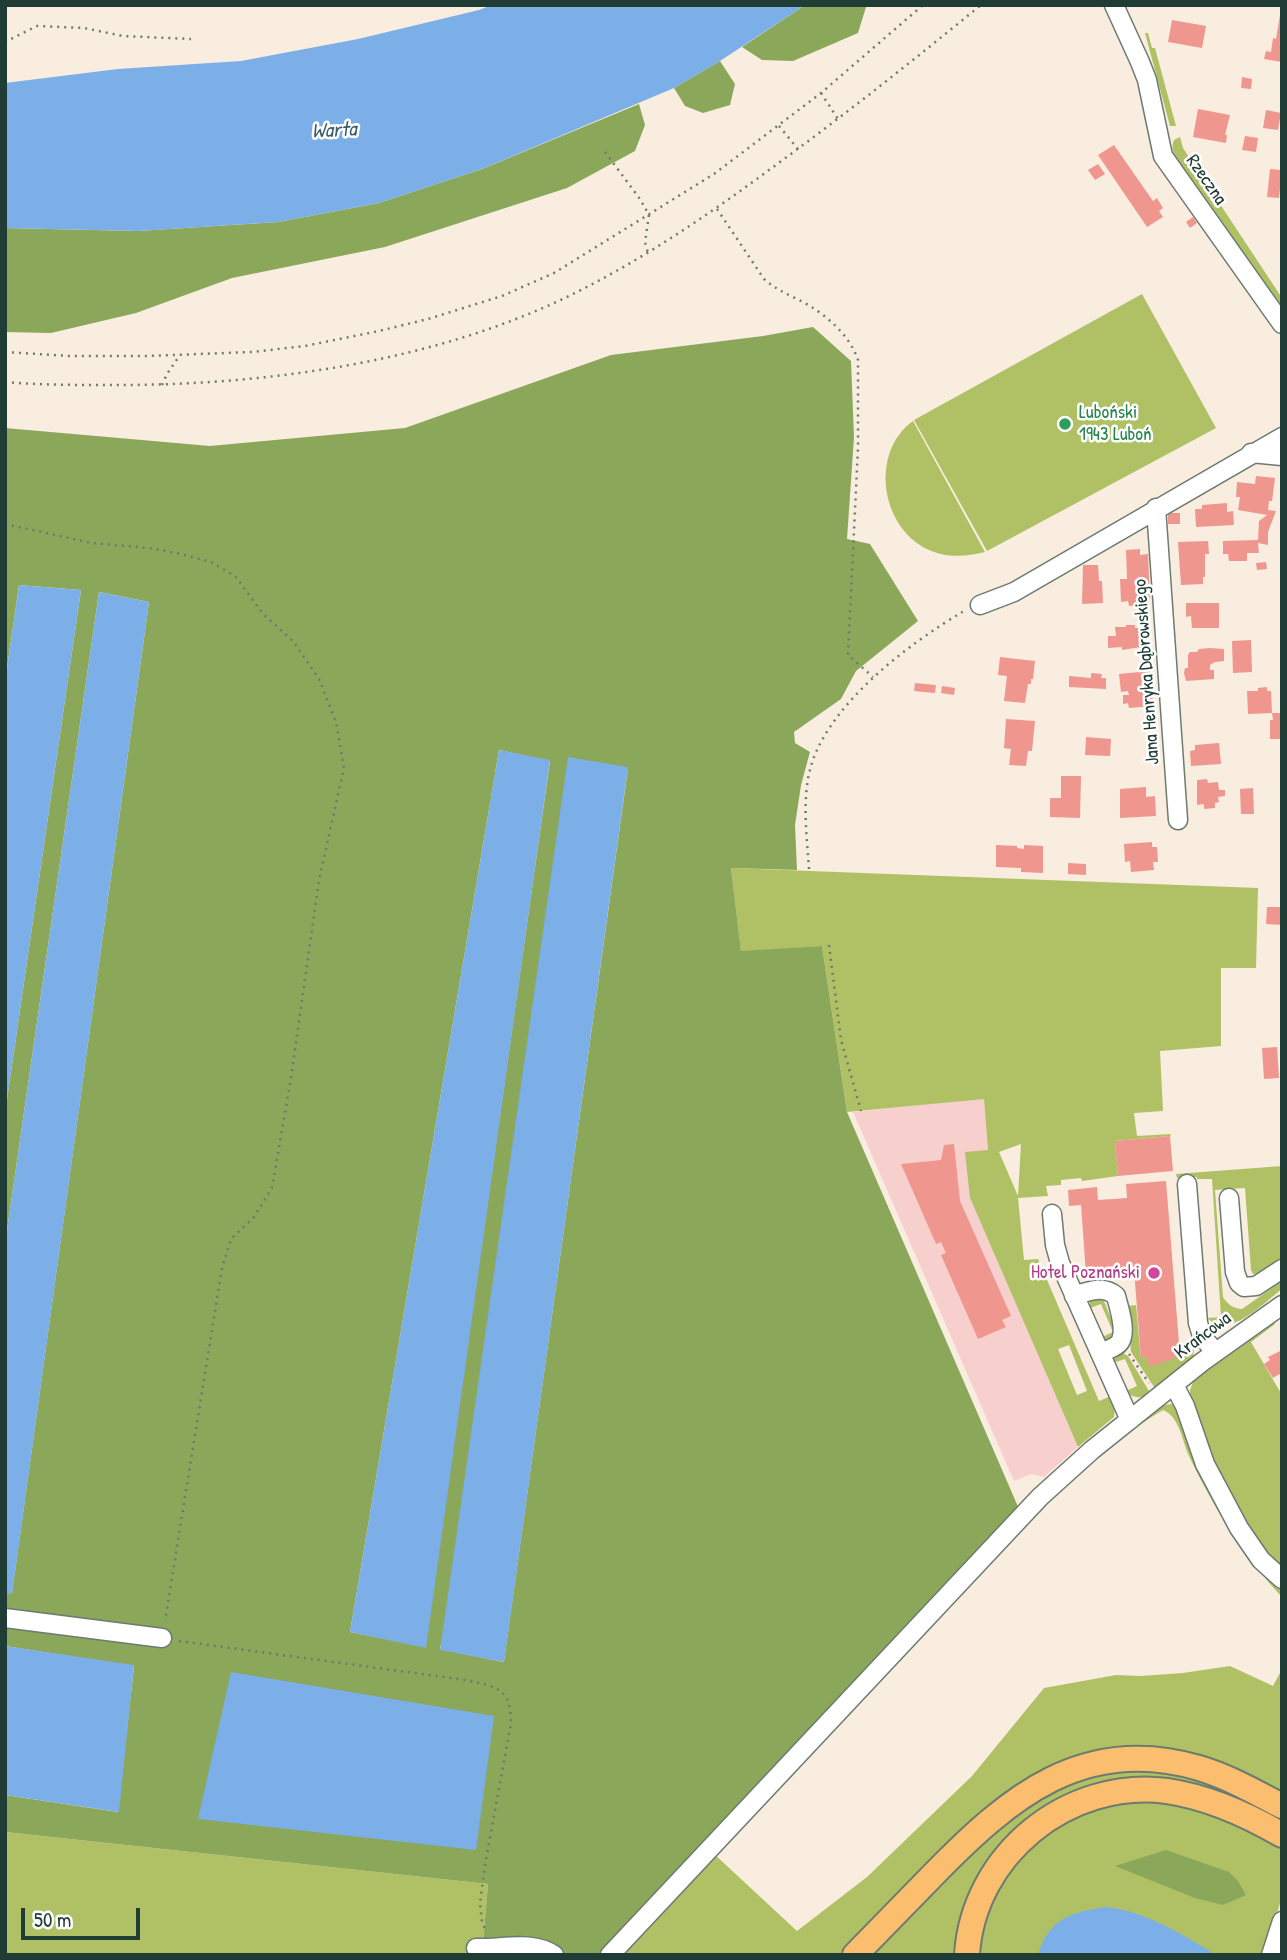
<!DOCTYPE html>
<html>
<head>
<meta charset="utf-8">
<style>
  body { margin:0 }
  #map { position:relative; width:1287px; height:1960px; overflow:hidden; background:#f9eddf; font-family:"Patrick Hand",sans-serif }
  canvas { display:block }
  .frame { position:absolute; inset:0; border:7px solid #1f3d34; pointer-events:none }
  .scale { position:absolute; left:21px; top:1908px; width:119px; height:32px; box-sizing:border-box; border:4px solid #1f3d34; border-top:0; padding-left:9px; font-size:21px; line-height:24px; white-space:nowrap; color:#1f3d34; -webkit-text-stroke:5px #fff; paint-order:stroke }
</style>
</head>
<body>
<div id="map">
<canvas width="1287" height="1960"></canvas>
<div class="frame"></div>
<div class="scale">50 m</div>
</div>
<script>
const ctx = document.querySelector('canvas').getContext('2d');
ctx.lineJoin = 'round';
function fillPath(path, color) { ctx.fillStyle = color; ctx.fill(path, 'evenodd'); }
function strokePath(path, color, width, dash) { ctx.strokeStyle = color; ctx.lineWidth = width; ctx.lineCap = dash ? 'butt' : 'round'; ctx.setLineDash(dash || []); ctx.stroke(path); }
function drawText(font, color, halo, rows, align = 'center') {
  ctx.font = font + ' "Patrick Hand",sans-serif'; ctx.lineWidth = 5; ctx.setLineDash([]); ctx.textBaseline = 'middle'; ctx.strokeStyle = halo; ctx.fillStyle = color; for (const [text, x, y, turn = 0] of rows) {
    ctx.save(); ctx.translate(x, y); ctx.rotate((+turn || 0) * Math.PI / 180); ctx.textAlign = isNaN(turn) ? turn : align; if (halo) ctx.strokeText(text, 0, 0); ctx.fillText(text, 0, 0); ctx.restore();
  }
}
fillPath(new Path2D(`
  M 984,1098 L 988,1150 L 970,1198 L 1078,1447 L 1044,1477 L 1031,1474 L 1014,1481 L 853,1112 Z`), '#f7d0cd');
fillPath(new Path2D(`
  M 1145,33 L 1148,33 L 1152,48 L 1155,48 L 1176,126 L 1170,126 Z
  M 1180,137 L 1183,148 L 1282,298 L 1282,310 L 1176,158 C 1173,152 1171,147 1174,140 Z
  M 1142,294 L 1216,428 L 987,551 L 914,420 Z
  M 913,421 L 985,552 C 965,557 945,558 927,549 C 880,526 870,452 913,421 Z
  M 731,868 L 1258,888 L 1256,968 L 1221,968 L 1221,1046 L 1160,1051 L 1163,1111 L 1134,1113 L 1137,1136 L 1171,1134 L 1170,1136 L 1115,1141 L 1118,1176 L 1082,1181 L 1081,1178 L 1061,1180 L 1061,1185 L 1046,1186 L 1048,1196 L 1018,1198 L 1024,1260 L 1038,1259 L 1099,1401 L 1111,1396 L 1115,1407 L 1114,1417 L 1078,1447 L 970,1198 L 965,1152 L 988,1150 L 984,1099 L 847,1112 L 822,946 L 741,952 ZM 1021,1144 L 1018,1196 L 999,1152 ZM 1069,1345 L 1087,1391 L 1077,1395 L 1058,1349 Z
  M 1282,1166 L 1282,1259 L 1259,1275 L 1253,1274 L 1251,1270 L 1245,1188 L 1215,1190 L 1223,1297 C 1227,1304 1234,1309 1242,1309 L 1282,1281 L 1282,1289 C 1262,1304 1231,1339 1207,1318 L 1221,1317 L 1212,1179 L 1197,1179 L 1197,1177 L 1177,1178 L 1176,1174 Z
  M 1094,1298 L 1101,1298 L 1104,1301 L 1116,1331 L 1115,1337 L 1110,1340 L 1105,1340 L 1102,1337 L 1113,1332 L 1101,1304 L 1090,1308 L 1090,1301 Z
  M 1136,1305 L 1141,1358 L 1194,1348 L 1193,1360 L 1156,1390 L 1131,1352 L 1127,1306 Z
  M 1272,1320 L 1275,1324 L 1251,1342 L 1282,1395 L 1282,1572 L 1273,1565 L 1217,1478 L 1190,1397 L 1190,1390 L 1195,1377 Z
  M 1121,1352 L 1128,1356 L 1149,1391 L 1147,1393 L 1149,1395 C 1140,1398 1133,1399 1126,1391 L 1137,1386 L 1125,1359 L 1113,1363 C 1113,1357 1114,1354 1121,1352 Z
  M 1172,1404 L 1175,1405 L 1282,1585 L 1282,1597 C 1245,1558 1212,1505 1189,1456 C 1182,1441 1180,1417 1163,1410 L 1118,1438 L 1098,1454 L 1024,1523 L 1071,1475 L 1155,1409 L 1165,1405 Z
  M 1230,1666 L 1273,1686 L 1282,1669 L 1282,1795 L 1128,1750 L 942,1851 L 842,1955 L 624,1955 L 713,1853 L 797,1931 L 867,1877 L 972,1776 L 1044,1688 L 1116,1675 L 1140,1676 L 1183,1673 Z
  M 1144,1769 L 1213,1783 L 1282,1817 L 1282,1828 L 1197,1792 L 1037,1817 L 959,1955 L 869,1955 L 967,1854 L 1015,1812 L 1084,1776 Z
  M 1114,1801 L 1181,1803 L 1260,1833 L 1282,1850 L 1282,1897 L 1264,1955 L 974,1955 L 990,1893 L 1045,1829 Z
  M 5,1832 L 488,1884 L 482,1955 L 5,1955 Z`), '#afc164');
fillPath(new Path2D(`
  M 805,5 L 866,5 L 866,7 L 858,33 L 793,61 L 762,60 L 742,47 Z
  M 720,61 L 735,84 L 730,105 L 703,113 L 685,106 L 674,88 Z
  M 639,104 L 645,125 L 635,151 L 567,188 L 385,247 L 232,278 L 136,313 L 51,333 L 5,332 L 5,228 L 138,231 L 278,222 L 379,203 L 482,169 Z
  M 813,327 L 851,361 L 854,437 L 847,539 L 870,544 L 918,621 L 856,671 L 841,699 L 794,732 L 795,743 L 810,752 L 801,785 L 795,825 L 797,870 L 731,868 L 741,951 L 822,946 L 847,1112 L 1019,1509 L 604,1955 L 482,1955 L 488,1884 L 5,1832 L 5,1795 L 118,1812 L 134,1666 L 5,1646 L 5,1593 L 12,1593 L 149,602 L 99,592 L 5,1244 L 5,1113 L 81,590 L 19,585 L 5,682 L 5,428 L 210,446 L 405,428 L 611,355 L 763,336 ZM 499,750 L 550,761 L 425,1647 L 350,1632 ZM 628,768 L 504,1661 L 503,1662 L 440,1649 Z
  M 1166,1850 L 1229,1872 L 1238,1881 L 1246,1895 L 1223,1905 L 1195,1898 L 1115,1866 Z`), '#8ba75a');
fillPath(new Path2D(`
  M 492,5 L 805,5 L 720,61 L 674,88 L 482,169 L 379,203 L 278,222 L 138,231 L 5,228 L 5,83 L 118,69 L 241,61 L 358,39 L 479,10 Z
  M 19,585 L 81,590 L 5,1113 L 5,682 Z
  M 99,592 L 149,602 L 12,1594 L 5,1593 L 5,1244 Z
  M 499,750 L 550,760 L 426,1648 L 350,1632 Z
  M 568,757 L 628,767 L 504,1662 L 440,1650 Z
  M 5,1646 L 134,1665 L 119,1812 L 5,1795 Z
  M 231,1672 L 494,1716 L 476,1850 L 198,1819 Z
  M 1106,1907 C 1146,1911 1183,1935 1216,1955 L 1038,1955 C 1049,1918 1072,1912 1106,1907 Z`), '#7caee8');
fillPath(new Path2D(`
  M 1280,15 L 1282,16 L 1282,62 L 1264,59 L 1266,51 L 1271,52 L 1273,38 L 1276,39 Z
  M 1172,20 L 1206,26 L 1202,48 L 1168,42 Z
  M 1242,77 L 1252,79 L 1251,89 L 1241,88 Z
  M 1198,109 L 1230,115 L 1225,135 L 1227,135 L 1226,143 L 1193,137 Z
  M 1266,110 L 1281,113 L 1278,130 L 1263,128 Z
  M 1245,136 L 1258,138 L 1256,152 L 1242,150 Z
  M 1114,145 L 1153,201 L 1157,198 L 1163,208 L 1159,211 L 1163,217 L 1147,227 L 1098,155 Z
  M 1098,164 L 1105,174 L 1095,180 L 1088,170 Z
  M 1270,169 L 1282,170 L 1279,198 L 1267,197 Z
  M 1193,217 L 1197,223 L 1190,228 L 1186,222 Z
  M 1256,476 L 1275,478 L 1272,501 L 1269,501 L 1268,510 L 1276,511 L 1268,532 L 1268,545 L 1258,543 L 1259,553 L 1247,553 L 1247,561 L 1229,561 L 1228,554 L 1223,554 L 1223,541 L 1258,540 L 1259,521 L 1267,515 L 1238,510 L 1240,497 L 1236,497 L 1237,482 L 1255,484 Z
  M 1227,503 L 1227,512 L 1233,511 L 1234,525 L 1196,527 L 1195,509 L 1202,509 L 1202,505 Z
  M 1168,513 L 1180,513 L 1180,524 L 1168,524 Z
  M 1208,541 L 1209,554 L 1205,554 L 1205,577 L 1203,577 L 1203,584 L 1181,585 L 1178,542 Z
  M 1140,549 L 1140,555 L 1148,554 L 1150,600 L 1144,601 L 1144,605 L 1129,606 L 1128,601 L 1121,602 L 1120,579 L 1127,579 L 1126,550 Z
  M 1266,562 L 1267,569 L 1257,570 L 1256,563 Z
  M 1083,565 L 1098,565 L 1099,581 L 1102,581 L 1103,603 L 1082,604 Z
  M 1186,603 L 1219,603 L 1219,628 L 1192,628 L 1191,616 L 1186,617 Z
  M 1126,625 L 1135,625 L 1135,628 L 1146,628 L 1146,640 L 1141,640 L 1141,647 L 1122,650 L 1122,647 L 1108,648 L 1108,636 L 1116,636 L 1115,627 L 1126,627 Z
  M 1251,640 L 1252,672 L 1233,673 L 1232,641 Z
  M 1210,648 L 1224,649 L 1224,661 L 1215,662 L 1210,665 L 1210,670 L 1214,670 L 1214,679 L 1186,681 L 1184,673 L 1185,668 L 1188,668 L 1188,655 L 1190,652 L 1197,652 L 1199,649 Z
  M 1000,657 L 1035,661 L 1033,679 L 1031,679 L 1031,684 L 1028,684 L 1025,703 L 1004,701 L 1007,676 L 998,675 Z
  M 1150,671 L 1153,706 L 1129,708 L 1128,703 L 1123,704 L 1123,695 L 1129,695 L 1128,691 L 1121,692 L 1119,674 Z
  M 1091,673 L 1102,674 L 1101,678 L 1106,678 L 1106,689 L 1069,687 L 1069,676 L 1091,678 Z
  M 915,683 L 936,685 L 935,693 L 914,691 Z
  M 942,686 L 955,688 L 954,695 L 941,693 Z
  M 1267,687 L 1267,691 L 1271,691 L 1272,713 L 1248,714 L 1247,691 L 1258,691 L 1258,688 Z
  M 1272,713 L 1282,713 L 1282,739 L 1270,739 L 1270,720 L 1273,720 Z
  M 1006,719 L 1035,721 L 1032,751 L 1028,751 L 1026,766 L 1009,765 L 1011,749 L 1004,748 Z
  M 1086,737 L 1111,739 L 1110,756 L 1085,755 Z
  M 1219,743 L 1221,764 L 1191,766 L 1190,751 L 1195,750 L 1195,745 Z
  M 1061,776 L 1081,776 L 1080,818 L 1050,817 L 1050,798 L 1061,798 Z
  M 1207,779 L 1208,783 L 1218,782 L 1219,790 L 1225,790 L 1225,796 L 1218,797 L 1219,802 L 1215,803 L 1215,808 L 1204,809 L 1204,804 L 1197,805 L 1197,780 Z
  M 1146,787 L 1146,797 L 1155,796 L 1156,816 L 1120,818 L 1120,789 Z
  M 1253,788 L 1254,814 L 1241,814 L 1240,789 Z
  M 1152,842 L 1152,847 L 1157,847 L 1158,862 L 1153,862 L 1154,870 L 1131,872 L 1130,861 L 1125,862 L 1124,844 Z
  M 996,845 L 1017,846 L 1017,848 L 1024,849 L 1024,845 L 1043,846 L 1043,873 L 1021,872 L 1021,868 L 996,867 Z
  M 1068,863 L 1086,864 L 1086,875 L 1068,874 Z
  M 1267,907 L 1282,907 L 1282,925 L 1266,924 Z
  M 1277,1047 L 1279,1078 L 1264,1079 L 1262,1048 Z
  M 1170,1136 L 1173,1171 L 1118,1176 L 1115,1141 Z
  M 954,1144 L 960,1201 L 1011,1316 L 1002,1320 L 1006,1327 L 978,1339 L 941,1255 L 946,1253 L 941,1242 L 936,1244 L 901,1164 L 941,1160 L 944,1145 Z
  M 1166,1181 L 1180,1356 L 1149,1367 L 1148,1357 L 1141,1358 L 1134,1270 L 1086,1274 L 1081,1205 L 1069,1206 L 1068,1190 L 1097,1187 L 1098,1200 L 1127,1198 L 1126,1184 Z
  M 1282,1350 L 1282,1379 L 1279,1374 L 1273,1378 L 1264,1364 L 1270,1360 L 1268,1357 Z`), '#ef968f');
const minor = new Path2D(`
  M 1114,5 L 1140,62 L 1147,80 L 1163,156 L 1282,324
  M 1251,453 L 1282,456
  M 1156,508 L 1178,820
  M 980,605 L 1014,592 L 1282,437
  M 1187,1184 L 1198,1323 L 1202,1336 L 1215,1352
  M 1229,1198 L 1235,1272 L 1239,1283 L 1244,1287 L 1256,1286 L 1282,1269
  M 1052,1214 L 1055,1245 L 1060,1263 L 1130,1420
  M 1074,1296 C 1088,1291 1104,1285 1116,1296 C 1119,1308 1127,1331 1120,1342 C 1116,1348 1106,1350 1100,1353
  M 1174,1385 L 1185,1406 L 1205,1464 L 1239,1528 L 1261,1560 L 1282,1579
  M 5,1618 L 162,1638
  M 476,1948 C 502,1949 532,1940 554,1955
  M 610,1955 L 1040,1497 L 1092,1450 L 1202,1362 L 1282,1305
  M 1271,1955 L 1282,1921`);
const highway = new Path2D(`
  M 855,1955 C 881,1928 908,1901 934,1874 C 1009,1797 1084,1734 1199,1768 C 1229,1777 1255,1792 1282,1806
  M 967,1955 C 973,1855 1068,1778 1167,1791 C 1208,1797 1246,1814 1282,1835`);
strokePath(minor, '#6b7b70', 21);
strokePath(highway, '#6b7b70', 28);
strokePath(new Path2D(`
  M 5,42 L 37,26 L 84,28 L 123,36 L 191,39
  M 821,93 L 838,119
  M 779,126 L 798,149
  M 605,152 L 640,199 L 649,215 L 645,242 L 648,253
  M 717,209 L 764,279 C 774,288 785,293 797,299 C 822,311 849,333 858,360 L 858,448 L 848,655 L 873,677
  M 5,352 L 69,356 L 146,356 L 252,352 L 305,346 L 379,331 L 428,319 L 502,296 L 554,273 L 714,174 L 821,93 L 923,5
  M 5,382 C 40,385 74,385 108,385 C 264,386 439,362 579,291 C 652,254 718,208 784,159 C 851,110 916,58 981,5
  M 162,385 L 167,374 L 180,355
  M 5,524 L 92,543 L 149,548 L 181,554 L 211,562 L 236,577 L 263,614 L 293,641 L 319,679 L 336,722 L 344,768 L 319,880 L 291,1078 L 272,1188 L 254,1217 L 231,1239 L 222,1268 L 165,1621
  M 809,869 C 807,839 803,808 808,779 C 819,710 908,644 964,611
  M 829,945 L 841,1040 L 861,1111
  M 1124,1280 L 1124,1271
  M 1129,1354 L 1149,1383
  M 179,1641 L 466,1680 C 496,1687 511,1687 511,1723 L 485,1865 L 480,1903 L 482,1922 L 486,1931`), '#6b7b70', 2.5, [2, 5]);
strokePath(minor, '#fff', 18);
strokePath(highway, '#fabe6e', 24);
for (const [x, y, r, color] of [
  [1065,424,7,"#2e9e5b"],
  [1154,1273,7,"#d1479c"]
]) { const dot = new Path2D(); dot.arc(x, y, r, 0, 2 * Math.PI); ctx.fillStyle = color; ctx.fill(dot); strokePath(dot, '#fff', 2.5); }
drawText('19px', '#1f3d34', '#fff', [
  ["Rzeczna",1206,180,55],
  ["Jana Henryka Dąbrowskiego",1147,672,-94],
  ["Krańcowa",1203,1336,-37]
]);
drawText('19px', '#27864d', '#fff', [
  ["Luboński",1079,413],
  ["1943 Luboń",1079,435]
], 'left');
drawText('19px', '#b23c85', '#fff', [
  ["Hotel Poznański",1140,1273]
], 'right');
drawText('italic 21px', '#3b5f6a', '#fff', [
  ["Warta",334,131,-3]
]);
</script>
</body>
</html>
